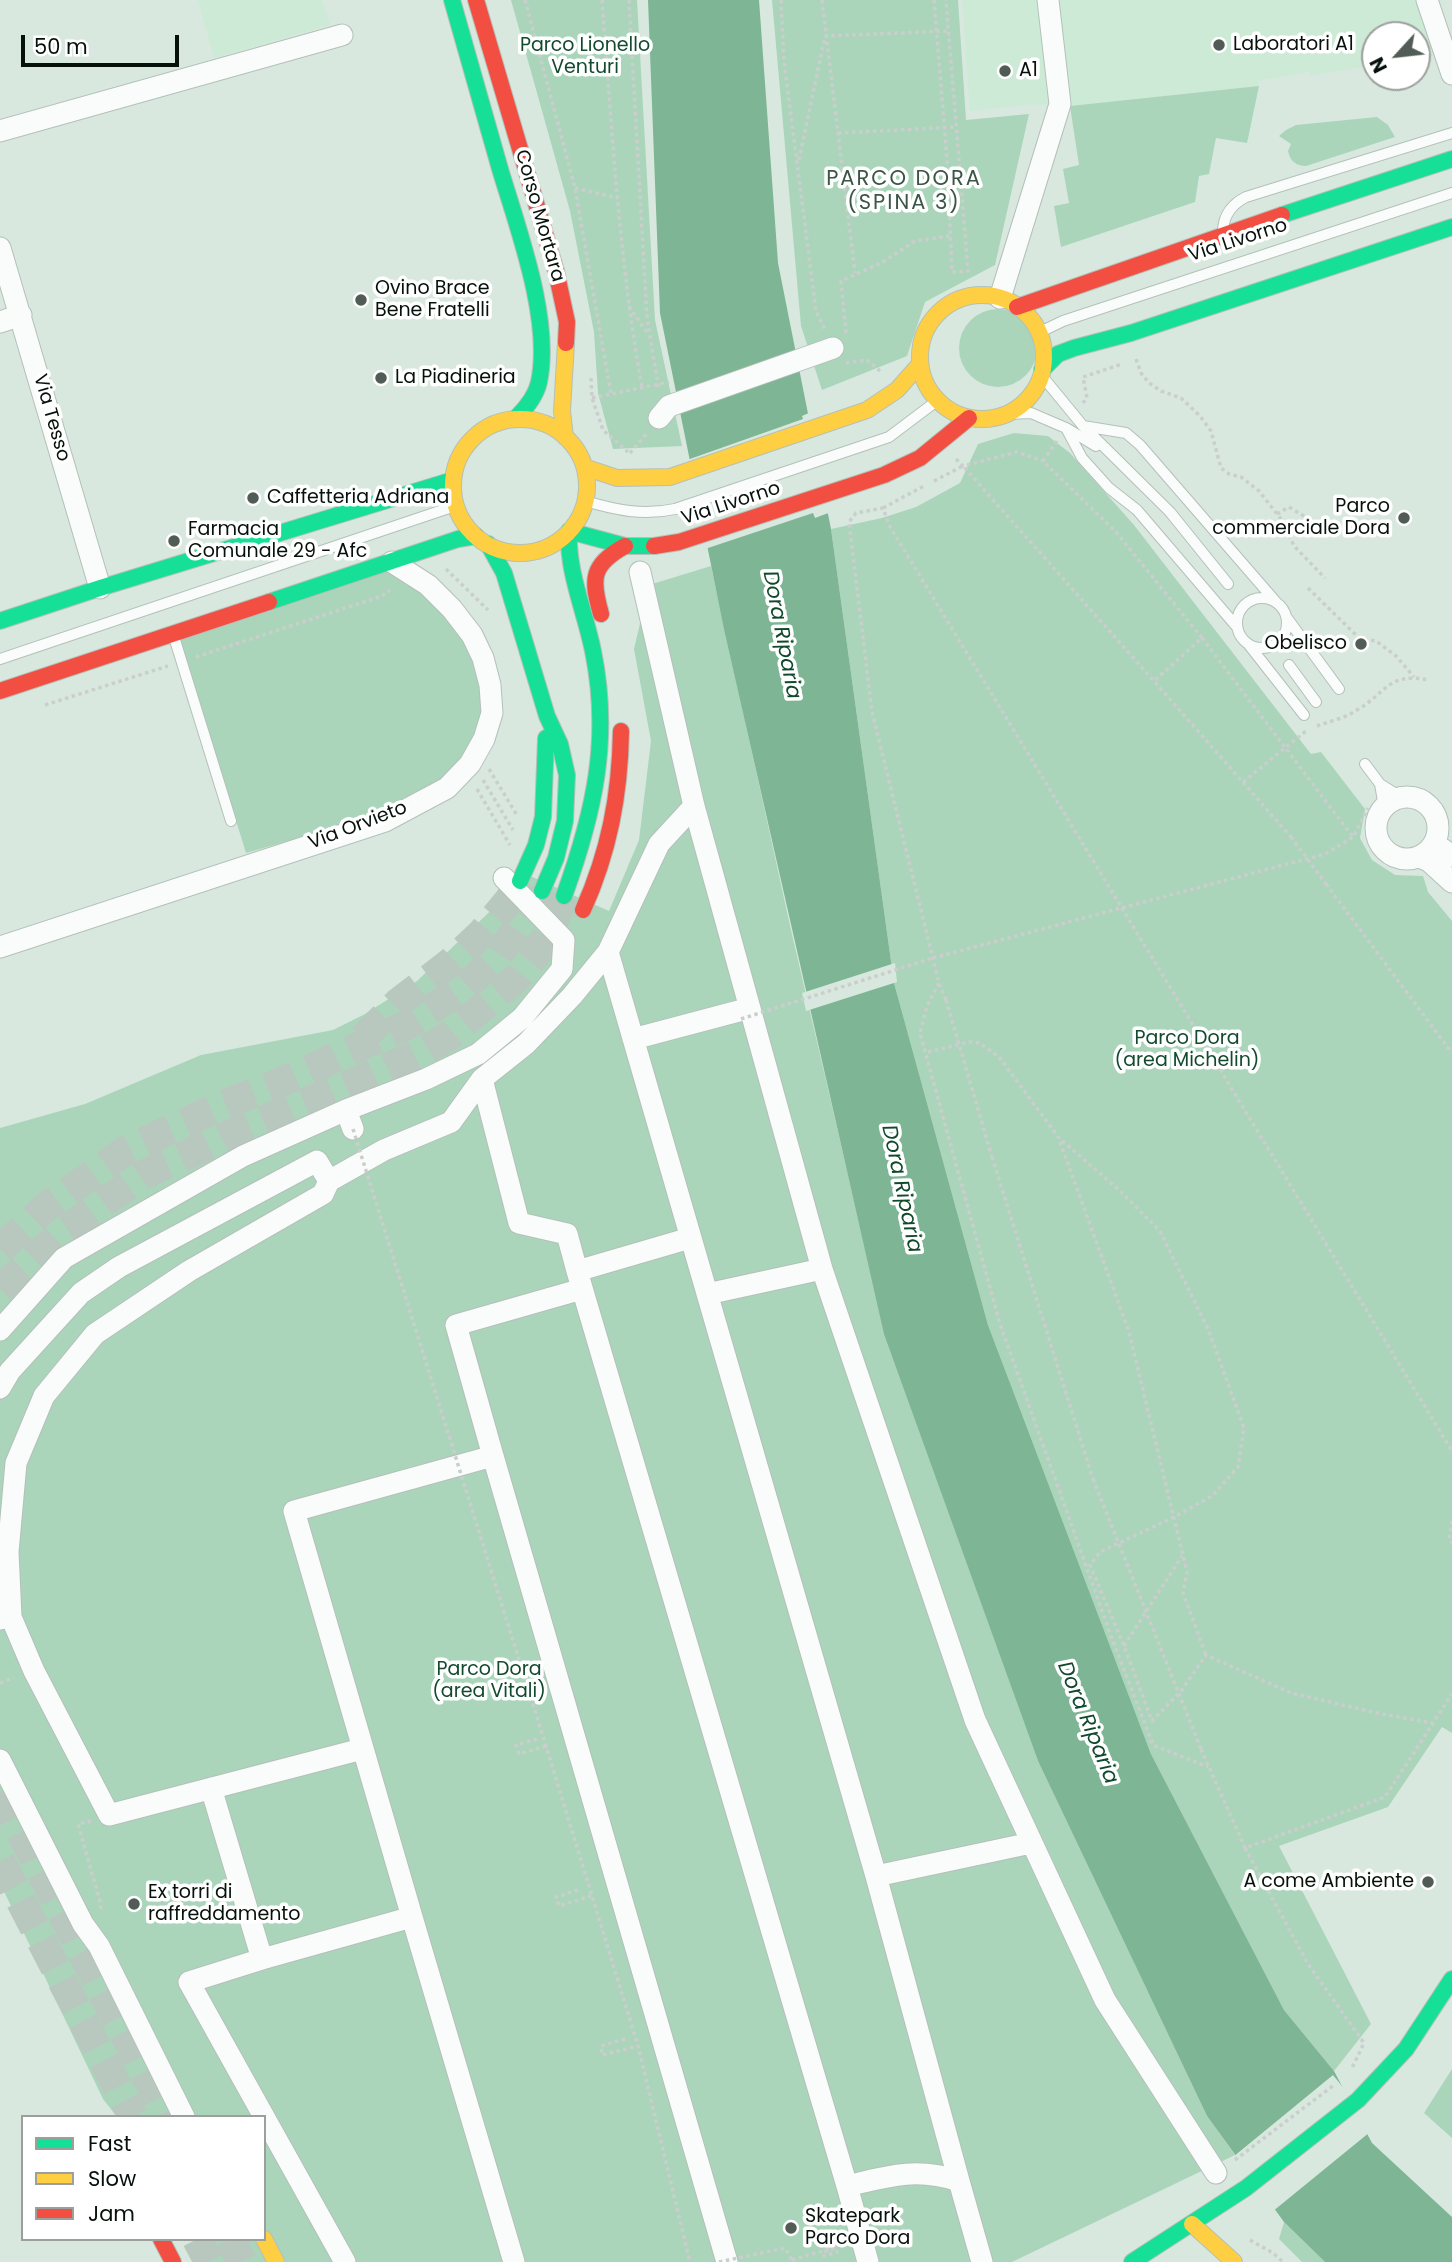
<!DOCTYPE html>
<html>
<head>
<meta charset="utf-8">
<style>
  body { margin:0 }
  #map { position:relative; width:1452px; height:2262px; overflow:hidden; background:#d8e8de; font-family:Poppins,sans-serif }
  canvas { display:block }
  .legend { position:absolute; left:21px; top:2115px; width:245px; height:126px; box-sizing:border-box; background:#fff; border:2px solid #9ca09d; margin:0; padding:9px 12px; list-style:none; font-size:21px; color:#07110b }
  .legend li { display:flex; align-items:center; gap:14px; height:35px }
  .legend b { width:35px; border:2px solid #9ca09d }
  .north { position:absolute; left:1361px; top:21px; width:70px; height:70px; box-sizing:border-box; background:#fff; border:2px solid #9ca09d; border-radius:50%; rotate:243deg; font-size:19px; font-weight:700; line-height:28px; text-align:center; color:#07110b }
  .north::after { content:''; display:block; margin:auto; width:24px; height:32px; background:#505c55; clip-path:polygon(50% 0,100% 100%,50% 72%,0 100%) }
  .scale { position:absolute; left:21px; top:35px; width:158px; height:32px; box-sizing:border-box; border:4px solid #07110b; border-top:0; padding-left:9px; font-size:21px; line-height:24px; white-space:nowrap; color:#07110b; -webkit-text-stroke:5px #fff; paint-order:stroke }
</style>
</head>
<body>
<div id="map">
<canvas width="1452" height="2262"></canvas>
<ul class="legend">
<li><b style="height:9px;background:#16e098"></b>Fast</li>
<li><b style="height:9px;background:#ffcf43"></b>Slow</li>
<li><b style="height:9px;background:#f24e42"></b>Jam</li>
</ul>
<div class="north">N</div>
<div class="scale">50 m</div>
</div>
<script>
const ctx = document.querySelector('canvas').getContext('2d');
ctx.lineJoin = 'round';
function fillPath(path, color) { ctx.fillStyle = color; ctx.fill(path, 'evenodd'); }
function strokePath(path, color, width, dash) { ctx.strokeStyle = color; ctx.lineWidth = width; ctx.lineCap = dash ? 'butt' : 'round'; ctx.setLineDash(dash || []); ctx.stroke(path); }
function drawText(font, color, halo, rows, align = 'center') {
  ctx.font = font + ' Poppins,sans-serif'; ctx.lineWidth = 7; ctx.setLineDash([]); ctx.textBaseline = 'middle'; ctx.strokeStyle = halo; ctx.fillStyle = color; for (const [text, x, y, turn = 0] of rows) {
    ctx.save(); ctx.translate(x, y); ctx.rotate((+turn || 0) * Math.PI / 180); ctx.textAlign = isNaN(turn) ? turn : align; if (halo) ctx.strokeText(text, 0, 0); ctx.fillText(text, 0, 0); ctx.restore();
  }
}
fillPath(new Path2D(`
  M 198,0 L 322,0 L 330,25 L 214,58 Z
  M 962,0 L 1418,0 L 1436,55 L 1417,61 L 1417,35 L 1375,35 L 1375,65 L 1309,76 L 1309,72 L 1258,81 L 1259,86 L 1070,106 L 1060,104 L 1028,105 L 970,111 Z`), '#cdead7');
fillPath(new Path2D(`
  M 511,0 L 637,0 L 655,320 L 682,446 L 613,449 L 598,393 L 594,332 L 570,211 Z
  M 772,0 L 958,0 L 966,120 L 1029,114 L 995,265 L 925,302 L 907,356 L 822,390 L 801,326 Z
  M 1259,86 L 1247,143 L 1216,138 L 1209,174 L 1199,176 L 1195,202 L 1061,247 L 1054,206 L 1069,203 L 1063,169 L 1079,165 L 1070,106 Z
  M 1377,117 L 1388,125 L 1395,137 L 1306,166 C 1296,166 1290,161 1288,151 L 1291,144 L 1279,136 L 1286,130 L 1296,125 Z
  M959 348a39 39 0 1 1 78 0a39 39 0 1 1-78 0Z
  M 1014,433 L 1048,436 L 1070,453 L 1134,525 L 1311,754 L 1321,752 L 1365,809 L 1360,838 L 1372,860 L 1395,875 L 1423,876 L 1428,892 L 1452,921 L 1452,1733 L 1442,1727 L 1388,1807 L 1279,1846 L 1371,2024 L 1334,2071 L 1284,2010 L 1151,1754 L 988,1325 L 894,983 L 831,529 L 882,518 L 916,507 L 960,483 L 978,444 Z
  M 711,566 L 791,930 L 885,1334 L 1038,1761 L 1207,2116 L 1235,2155 L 1012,2262 L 203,2262 L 192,2239 L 264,2239 L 264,2117 L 117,2117 L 103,2099 L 0,1883 L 0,1128 L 85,1104 L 201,1055 L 333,1030 L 365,1014 L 417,981 L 528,875 L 609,911 L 639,840 L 651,741 L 634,649 L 649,585 Z
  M 391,569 L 442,606 L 472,651 L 486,715 L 465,755 L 443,780 L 386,813 L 246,853 L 180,640 Z
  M 1452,2069 L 1452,2138 L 1424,2113 Z
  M 1284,2222 L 1325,2262 L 1302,2262 L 1279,2239 Z`), '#aad5bb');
fillPath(new Path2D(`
  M 648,0 L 759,0 L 778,263 L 831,529 L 894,983 L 988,1325 L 1151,1754 L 1284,2010 L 1334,2071 L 1372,2143 L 1452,2217 L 1452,2262 L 1325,2262 L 1284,2222 L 1207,2116 L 1038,1761 L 884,1334 L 724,629 L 660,313 Z`), '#7eb595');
fillPath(new Path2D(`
  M 811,412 L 831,512 L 815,518 L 813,513 L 705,549 L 687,460 L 803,419 L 802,416 Z
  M 895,963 L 897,982 L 806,1011 L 802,993 Z
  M 1333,2075 L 1354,2101 L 1370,2132 L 1272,2212 L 1233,2157 Z`), '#d8e8de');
strokePath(new Path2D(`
  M 363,1038 L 398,1003 L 450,963 L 482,933 L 510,899 L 520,881
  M 0,1249 L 46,1207 L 128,1149 L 223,1105 L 281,1082 L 409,1024 L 466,986 L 498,956 L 542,891
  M 0,1289 L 65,1230 L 143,1175 L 235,1132 L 360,1080 L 424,1051 L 450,1035 L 518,977 L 537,953 L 551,927 L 564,896
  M 0,1792 L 167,2117
  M 0,1861 L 133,2117
  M 197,2239 L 209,2262
  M 231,2239 L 242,2262`), '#b9c8be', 30, [30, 15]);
const lane = new Path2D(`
  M 1223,230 C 1224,214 1232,204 1246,197 L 1452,133
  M 1038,333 L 1063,321 L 1452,193
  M 1042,376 L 1083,426 L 1170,512 L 1228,584
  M 1005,414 L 1031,413 L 1066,428 L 1096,446
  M 1083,426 L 1126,433 L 1140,445 L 1276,602
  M 1066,428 L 1082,458 L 1109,488 L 1137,510 L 1237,627
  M 585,501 C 616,510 643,516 675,509 L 889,437 L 938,400
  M1237 623a25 25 0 1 1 50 0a25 25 0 1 1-50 0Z
  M 1287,618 L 1339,689
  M 174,637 L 231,821
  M 1249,645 L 1304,715
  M 0,659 L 455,506
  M 1289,665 L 1316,702
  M 1365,764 L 1380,784 L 1401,797
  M 1380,784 L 1384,807`);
const street = new Path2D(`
  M 1427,0 L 1452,74
  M 0,131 L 342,35
  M 0,248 L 100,588
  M 1000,298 L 1060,104 L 1048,0
  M 0,322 L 21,315
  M 659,418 L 669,406 L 833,348
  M 640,572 L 694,806 L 822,1269 L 975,1720 L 1105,2000 L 1216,2173
  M1376 828a31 31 0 1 1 62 0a31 31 0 1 1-62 0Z
  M 1434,843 L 1452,856
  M 1419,857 L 1429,861 L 1452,882
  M 0,947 L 385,821 L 447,788 L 470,764 L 484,739 L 492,713 L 490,685 L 483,658 L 472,635 L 452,609 L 428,585 L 392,562
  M 608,952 L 659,844 L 694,806
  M 633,1039 L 750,1008
  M 482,1079 L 519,1223 L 567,1234 L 577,1271
  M 353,1129 L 346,1110 L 426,1079 L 478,1054 L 522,1018 L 562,969 L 564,940 L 504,878
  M 690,1238 L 577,1271 L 847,2186 C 888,2176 917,2167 959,2181 L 982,2262
  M 707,1294 L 822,1269
  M 0,1330 L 64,1258 L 243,1156 L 346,1110
  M 0,1388 L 10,1371 L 81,1293 L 119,1267 L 317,1161 L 329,1181 L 384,1150 L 451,1122 L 482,1079 L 526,1044 L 572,996 L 608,952 L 876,1876 L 959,2181
  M 493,1456 L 727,2262
  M 11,1617 L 8,1552 L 16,1463 L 44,1396 L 95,1334 L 189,1271 L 323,1194 L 329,1181
  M 0,1619 L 11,1617 L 34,1671 L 109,1815 L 362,1749
  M 0,1760 L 83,1924 L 99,1946 L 184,2117
  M 211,1788 L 262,1959
  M 876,1876 L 1031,1843
  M 412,1917 L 294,1511 L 493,1456 L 456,1325 L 582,1289
  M 847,2186 L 868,2262
  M 345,2262 L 189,1982 L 262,1959 L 412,1917 L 514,2262`);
const fast = new Path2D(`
  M 452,0 C 468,56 484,113 500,169 C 518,229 552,320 539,382 C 536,396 527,407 517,417
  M 1282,215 L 1452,159
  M 1042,370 L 1058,354 L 1074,348 L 1131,333 L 1452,227
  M 488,544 L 504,573 L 547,716 L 560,744 L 567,775 L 565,821 L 556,858 L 542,891
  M 269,602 L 458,539 L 476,536
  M 0,621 L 100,588 L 453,480
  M 520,881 L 536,845 L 543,817 L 546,738
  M 564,896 C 594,813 611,739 593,651 C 585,611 567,572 569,531 L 625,546 L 654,546
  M 1132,2262 L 1246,2188 L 1358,2100 L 1406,2049 L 1452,1979`);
const slow = new Path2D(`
  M920 357a62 62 0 1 1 124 0a62 62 0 1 1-124 0Z
  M453 486a67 67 0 1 1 134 0a67 67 0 1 1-134 0Z
  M 565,437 L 562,411 L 566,343
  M 587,468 L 617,478 L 670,477 L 867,410 L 897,390 L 920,364
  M 1192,2224 L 1234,2262
  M 264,2239 L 276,2262`);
const jam = new Path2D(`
  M 476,0 L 556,271 L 567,322 L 566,343
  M 1017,307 L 1282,215
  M 654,546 L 679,542 L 884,475 L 920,458 L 969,418
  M 601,614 C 591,579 591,565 625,546
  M 0,691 L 269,602
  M 583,910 C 609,852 620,795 621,731
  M 161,2239 L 173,2262`);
strokePath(lane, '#b4c0b9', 12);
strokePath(street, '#b4c0b9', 23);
strokePath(fast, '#b4c0b9', 18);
strokePath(slow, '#b4c0b9', 18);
strokePath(jam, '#b4c0b9', 18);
strokePath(new Path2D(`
  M 525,0 L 575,188 L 611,394
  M 602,0 C 612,130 619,260 642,388
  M 629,0 L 647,318 L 659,390
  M 781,0 L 784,61 L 816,311 L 825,330
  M 822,0 L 855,273
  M 934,0 L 947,160 L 952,272 L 968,271 L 946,0
  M 838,133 L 956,127
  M 799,160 L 825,36 L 948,31
  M 575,188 L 617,198
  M 629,306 L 648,334
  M 846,333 L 841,281 L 883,262 L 915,241 L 950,236
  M 1136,359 L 1141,373 L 1149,383 L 1161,391 L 1181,398 L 1200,416 L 1211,431 L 1221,468 L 1229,474 L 1241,477 L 1259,491 L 1281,519 L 1294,546 L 1325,578
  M 846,363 L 867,360 L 880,371
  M 591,378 L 592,398 L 603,430 L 628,452
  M 592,398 L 669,382
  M 1083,403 L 1087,398 L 1083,377 L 1122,364
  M 1057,441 L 1043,461 L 1116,532 L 1202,638 L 1154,681 L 1291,837
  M 630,453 L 648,432
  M 956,459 L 963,466 L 1017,452 L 1043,461
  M 934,481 L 963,466 L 1154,681
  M 883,508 L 924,486
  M 1277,514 L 1289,507 L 1319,525 L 1331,526
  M 446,569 L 488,610
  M 1308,588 L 1360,639 L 1376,641 L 1396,656 L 1414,677
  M 1202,638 L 1353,837
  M 196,657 L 382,596 L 390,590
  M 45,705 L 168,666
  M 1317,726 C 1330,721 1346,718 1357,710 C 1387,693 1387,672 1429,680
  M 489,769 L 518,817
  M 483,780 L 513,830
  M 1243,782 L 1306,731
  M 477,789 L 510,845
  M 1326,884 L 1452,1053
  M 933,958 L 1325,854 L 1353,837 L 1368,808
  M 939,983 L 927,1006 L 920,1033 L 1000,1324 L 1111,1636 L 1153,1745 L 1208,1767
  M 946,1000 L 939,983 L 872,712 L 849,522 L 856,513 L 883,508 L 889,525 L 1452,1451
  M 928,1052 L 969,1042 L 980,1043 L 999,1057 L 1059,1138 L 1118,1189 L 1160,1231 L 1209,1331 L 1244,1428 L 1238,1467 L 1212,1496 L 1174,1517 L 1100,1552 L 1090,1565 L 1124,1646 L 1152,1721 L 1181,1691 L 1206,1655 L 1291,1693 L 1377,1713 L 1432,1723
  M 1060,1142 L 1129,1332 L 1187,1572 L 1183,1593 L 1206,1655
  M 992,1157 L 1093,1479
  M 1452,1521 L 1449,1539 L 1452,1543
  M 1124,1646 L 1182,1556
  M 0,1683 L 14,1678
  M 537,1739 L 516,1745 L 519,1754 L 546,1746
  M 1201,1749 L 1245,1848 L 1385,1797 L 1452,1694
  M 91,1821 L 78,1824 L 101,1905 L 100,1912
  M 1245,1848 L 1308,1964 L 1364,2043 L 1352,2068
  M 578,1890 L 556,1897 L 559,1906 L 591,1896
  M 625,2039 L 601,2046 L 602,2055 L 638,2046
  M 1235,2160 L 1334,2085
  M 1250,2240 L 1273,2253 L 1283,2262
  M 792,2260 L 836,2247 L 837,2252 L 824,2256 L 823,2252 L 833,2249`), '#cacecc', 3.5, [3.5, 3.5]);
strokePath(lane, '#f9fcfa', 10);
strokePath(street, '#f9fcfa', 21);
strokePath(fast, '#16e098', 16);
strokePath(slow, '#ffcf43', 16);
strokePath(jam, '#f24e42', 16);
strokePath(new Path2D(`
  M 1291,837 L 1326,884
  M 946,1000 L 992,1157
  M 741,1019 L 933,958
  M 353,1129 L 546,1746 L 638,2046 L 690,2262
  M 1093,1479 L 1201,1749
  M 719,2262 L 785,2248 L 793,2262`), '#cacecc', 3.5, [3.5, 3.5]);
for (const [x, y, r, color] of [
  [1219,45,7,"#505c55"],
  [1005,71,7,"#505c55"],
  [361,300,7,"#505c55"],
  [381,378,7,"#505c55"],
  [253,498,7,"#505c55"],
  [1404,518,7,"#505c55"],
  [174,541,7,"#505c55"],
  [1361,644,7,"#505c55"],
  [1428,1882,7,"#505c55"],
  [134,1904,7,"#505c55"],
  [791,2228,7,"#505c55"]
]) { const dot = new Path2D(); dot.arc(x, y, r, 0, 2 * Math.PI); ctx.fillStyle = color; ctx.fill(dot); strokePath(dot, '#fff', 2.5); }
drawText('19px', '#07110b', '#fff', [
  ["Laboratori A1",1233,45],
  ["A1",1019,71],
  ["Ovino Brace",375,289],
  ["Bene Fratelli",375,311],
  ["La Piadineria",395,378],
  ["Caffetteria Adriana",267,498],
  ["Parco",1390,507,"right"],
  ["commerciale Dora",1390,529,"right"],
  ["Farmacia",188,530],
  ["Comunale 29 - Afc",188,552],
  ["Obelisco",1347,644,"right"],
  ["A come Ambiente",1414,1882,"right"],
  ["Ex torri di",148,1893],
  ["raffreddamento",148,1915],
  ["Skatepark",805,2217],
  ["Parco Dora",805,2239]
], 'left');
drawText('19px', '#134a2e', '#fff', [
  ["Parco Lionello",585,46],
  ["Venturi",585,68],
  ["Parco Dora",1187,1039],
  ["(area Michelin)",1187,1061],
  ["Parco Dora",489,1670],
  ["(area Vitali)",489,1692]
]);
drawText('19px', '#07110b', '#fff', [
  ["Corso Mortara",539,216,74],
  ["Via Livorno",1238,241,-18],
  ["Via Tesso",51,418,74],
  ["Via Livorno",731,504,-18],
  ["Via Orvieto",358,826,-21]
]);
ctx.letterSpacing = '2px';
drawText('21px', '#3c5646', '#fff', [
  ["PARCO DORA",904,180],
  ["(SPINA 3)",904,204]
]);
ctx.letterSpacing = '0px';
drawText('italic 21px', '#11492d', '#fff', [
  ["Dora Riparia",781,635,79],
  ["Dora Riparia",901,1189,78],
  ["Dora Riparia",1087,1723,68]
]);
</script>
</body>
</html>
